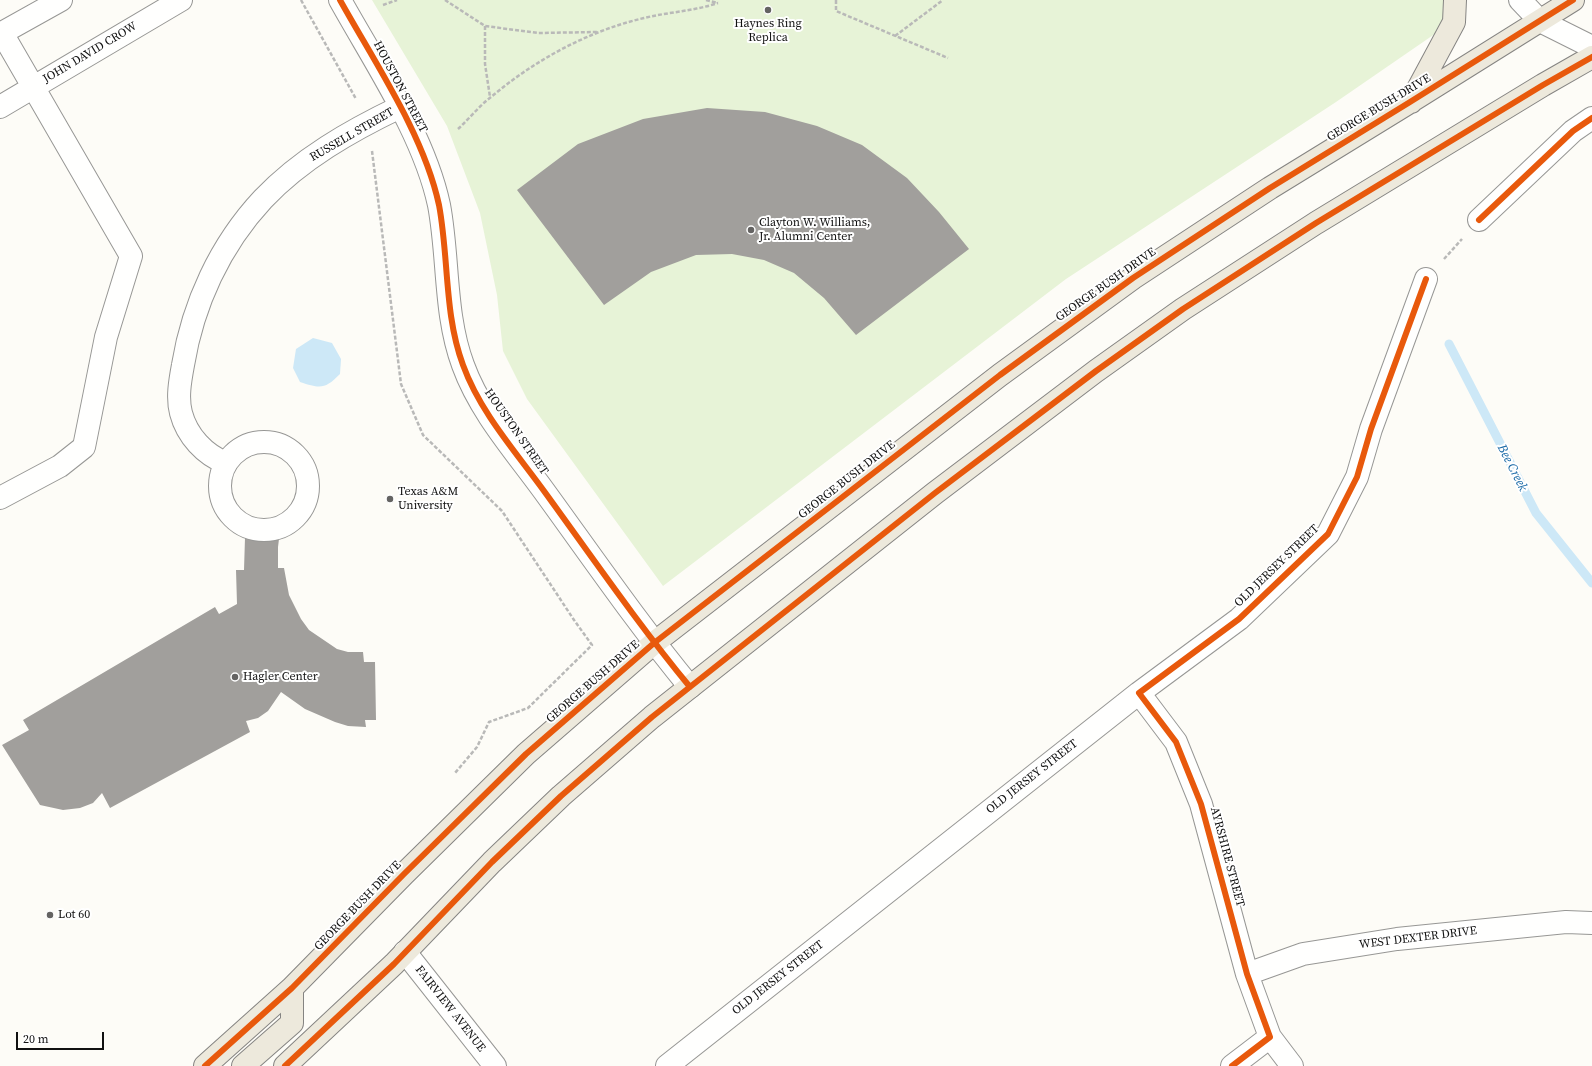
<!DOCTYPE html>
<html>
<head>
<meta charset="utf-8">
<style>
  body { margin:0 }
  #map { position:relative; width:1592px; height:1066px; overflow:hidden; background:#fdfcf7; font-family:"Source Serif 4",serif }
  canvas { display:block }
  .scale { position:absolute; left:16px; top:1032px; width:88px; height:18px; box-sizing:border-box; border:2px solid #111; border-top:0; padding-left:5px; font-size:12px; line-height:14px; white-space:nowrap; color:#111; -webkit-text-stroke:3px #fff; paint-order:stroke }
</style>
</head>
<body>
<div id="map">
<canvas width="1592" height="1066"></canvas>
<div class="scale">20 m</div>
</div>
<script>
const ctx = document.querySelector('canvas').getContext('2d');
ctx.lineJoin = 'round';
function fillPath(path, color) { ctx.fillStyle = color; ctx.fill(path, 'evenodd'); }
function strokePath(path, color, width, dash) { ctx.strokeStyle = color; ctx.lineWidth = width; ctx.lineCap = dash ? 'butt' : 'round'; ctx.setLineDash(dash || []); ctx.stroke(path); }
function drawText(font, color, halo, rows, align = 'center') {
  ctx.font = font + ' "Source Serif 4",serif'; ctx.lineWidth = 4; ctx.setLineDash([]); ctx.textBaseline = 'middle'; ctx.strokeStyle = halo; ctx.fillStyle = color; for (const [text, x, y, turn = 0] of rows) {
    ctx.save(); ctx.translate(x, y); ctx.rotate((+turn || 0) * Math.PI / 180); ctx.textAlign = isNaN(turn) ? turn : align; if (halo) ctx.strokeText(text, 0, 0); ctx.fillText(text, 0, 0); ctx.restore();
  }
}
fillPath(new Path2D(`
  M 372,0 L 1452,0 L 1442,29 L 1336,102 L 1066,279 L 663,586 L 527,399 L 503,351 L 497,295 L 480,213 L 447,126 Z`), '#e7f3d7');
fillPath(new Path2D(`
  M 313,338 L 332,343 L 341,359 L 340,374 C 325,389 321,389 300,382 L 293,368 L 296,349 Z`), '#cde8f7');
strokePath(new Path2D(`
  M 1449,344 L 1536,513 L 1592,583`), '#cde8f7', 9);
fillPath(new Path2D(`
  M 707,108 L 765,112 L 817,126 L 862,145 L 907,178 L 939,212 L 969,249 L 856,335 L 824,298 L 794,273 L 764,260 L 732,254 L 696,255 L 651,272 L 604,305 L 517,190 L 578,144 L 643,119 Z
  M 249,521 L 281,523 L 278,547 L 278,568 L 284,568 L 289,595 L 301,619 L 309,630 L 337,649 L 348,652 L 363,652 L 364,662 L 375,662 L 376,720 L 365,720 L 366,727 L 348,726 L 335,722 L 305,709 L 281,692 L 268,711 L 258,718 L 246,721 L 250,732 L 110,808 L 102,793 L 93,803 L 80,808 L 63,810 L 40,805 L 2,745 L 29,730 L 23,720 L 215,607 L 219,614 L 237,604 L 236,570 L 244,570 L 245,538 Z`), '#a19f9c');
const minor = new Path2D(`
  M 340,0 C 375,63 424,135 439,205 C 449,258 444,314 463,365 C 480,412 515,451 544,491 C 592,557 638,624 690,687
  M 1520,0 L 1540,21 L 1592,47
  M 0,34 L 61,0
  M 0,107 L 181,0
  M 1479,220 L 1573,131 L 1592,118
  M220 486a44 44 0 1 1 88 0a44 44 0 1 1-88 0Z
  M 226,463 C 205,455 187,436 181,413 C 177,398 180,381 183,365 C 193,304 220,245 263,199 C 301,159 350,131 400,107
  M 0,498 L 60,466 L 84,447 L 106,337 L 131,256 L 2,33
  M 1139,693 L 1176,742 L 1201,804 L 1247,974 L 1270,1037 L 1292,1066
  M 405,952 L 495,1066
  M 1247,974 L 1303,954 L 1397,939 L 1566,922 L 1592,923
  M 667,1066 L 1139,693 L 1239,619 L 1328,534 L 1357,477 L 1371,429 L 1426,279
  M 1232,1066 L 1270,1037`);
const major = new Path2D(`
  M 1411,102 L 1454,22 L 1455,0
  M 205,1066 L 292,988 L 404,874 L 526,754 L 654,643 L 1000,375 L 1133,278 L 1270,188 L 1410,102 L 1573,0
  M 243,1066 L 292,1023 L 292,988
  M 285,1066 L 394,964 L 492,862 L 561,796 L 652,717 L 935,493 L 1096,371 L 1183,309 L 1316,223 L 1543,85 L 1592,57`);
strokePath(minor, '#979795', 24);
strokePath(major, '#858482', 24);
strokePath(new Path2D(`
  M 301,0 L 356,99
  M 445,0 L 485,26 L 538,33 L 597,32
  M 706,0 L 718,3
  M 836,0 L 836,11 L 948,58
  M 383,5 L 397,0
  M 485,26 L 485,64 L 490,97
  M 895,36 L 943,0
  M 458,129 C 469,119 479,106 491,97 C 535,60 588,31 644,18 C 669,12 694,11 718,3
  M 372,151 L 401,384 L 423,435 L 502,511 L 574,620 L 592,645 L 528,708 L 489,722 L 477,747 L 455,773
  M 1444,259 L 1462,239`), '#b9b9b8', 2.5, [4, 2]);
strokePath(minor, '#fffffe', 22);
strokePath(major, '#ede9dc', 22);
strokePath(new Path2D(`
  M 340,0 C 375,63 424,135 439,205 C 449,258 444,314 463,365 C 480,412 515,451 544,491 C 592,557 638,624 690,687
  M 1479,220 L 1573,131 L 1592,118
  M 205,1066 L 292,988 L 404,874 L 526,754 L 654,643 L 1000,375 L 1133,278 L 1270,188 L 1410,102 L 1573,0
  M 285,1066 L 394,964 L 492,862 L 561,796 L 652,717 L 935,493 L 1096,371 L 1183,309 L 1316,223 L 1543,85 L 1592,57
  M 1232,1066 L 1270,1037 L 1247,974 L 1201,804 L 1176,742 L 1139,693 L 1239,619 L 1328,534 L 1357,477 L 1371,429 L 1426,279`), '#e8590c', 6);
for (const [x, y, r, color] of [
  [768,10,4,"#646362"],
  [751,230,4,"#646362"],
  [390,499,4,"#646362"],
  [235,677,4,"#646362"],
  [50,915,4,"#646362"]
]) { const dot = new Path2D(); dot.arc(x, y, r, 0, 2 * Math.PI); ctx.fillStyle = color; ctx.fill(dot); strokePath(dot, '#fff', 1.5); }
drawText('12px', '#111', '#fff', [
  ["Haynes Ring",768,24,"center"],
  ["Replica",768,38,"center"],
  ["Clayton W. Williams,",759,223],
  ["Jr. Alumni Center",759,237],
  ["Texas A&M",398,492],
  ["University",398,506],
  ["Hagler Center",243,677],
  ["Lot 60",58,915]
], 'left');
drawText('12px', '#111', '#fff', [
  ["JOHN DAVID CROW",90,53,-31],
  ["HOUSTON STREET",400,87,62],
  ["GEORGE BUSH DRIVE",1379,108,-31],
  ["RUSSELL STREET",352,135,-30],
  ["GEORGE BUSH DRIVE",1106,285,-35],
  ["HOUSTON STREET",516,432,55],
  ["GEORGE BUSH DRIVE",847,480,-38],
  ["OLD JERSEY STREET",1277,566,-44],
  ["GEORGE BUSH DRIVE",593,682,-41],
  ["OLD JERSEY STREET",1032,777,-38],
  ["AYRSHIRE STREET",1227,857,75],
  ["GEORGE BUSH DRIVE",358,906,-46],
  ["WEST DEXTER DRIVE",1418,938,-7],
  ["OLD JERSEY STREET",778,978,-38],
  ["FAIRVIEW AVENUE",450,1009,52]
]);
drawText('italic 13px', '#1768a6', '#fff', [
  ["Bee Creek",1512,468,63]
]);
</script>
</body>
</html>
